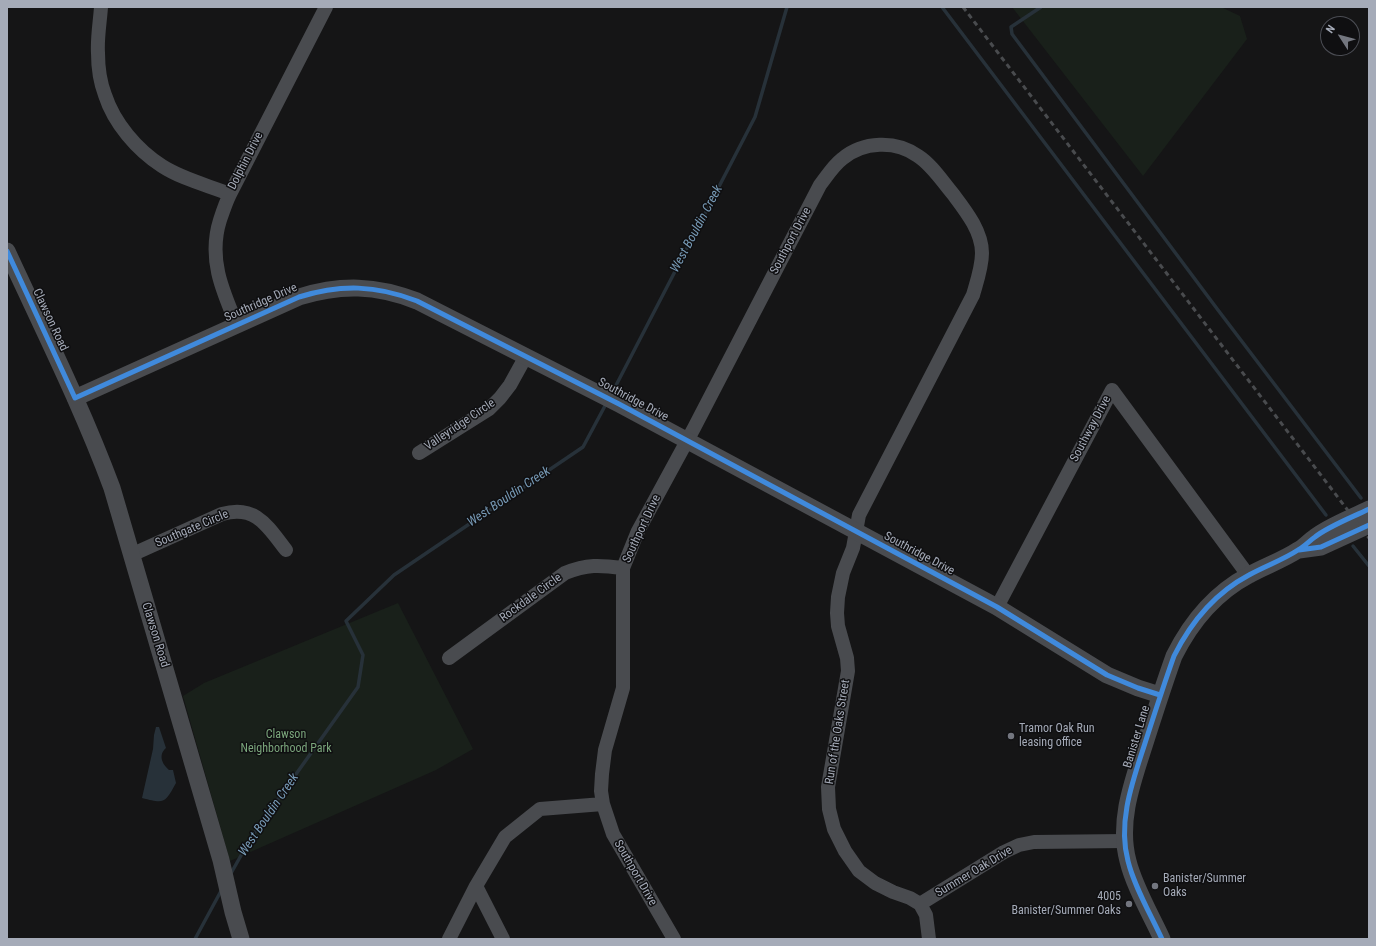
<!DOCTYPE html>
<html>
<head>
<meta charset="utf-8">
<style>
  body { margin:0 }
  #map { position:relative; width:1376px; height:946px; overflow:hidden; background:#151516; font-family:"Roboto Condensed",sans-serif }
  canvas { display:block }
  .frame { position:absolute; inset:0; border:8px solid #a5abb8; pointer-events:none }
  .north { position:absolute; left:1320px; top:16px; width:40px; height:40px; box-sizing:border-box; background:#0f0f11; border:1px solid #4b4d54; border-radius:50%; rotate:306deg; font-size:11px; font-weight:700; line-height:16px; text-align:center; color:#a5abb8 }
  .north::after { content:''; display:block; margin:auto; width:14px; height:18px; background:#73767f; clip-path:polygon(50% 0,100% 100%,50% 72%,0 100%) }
</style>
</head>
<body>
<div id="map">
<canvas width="1376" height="946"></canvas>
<div class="frame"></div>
<div class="north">N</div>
</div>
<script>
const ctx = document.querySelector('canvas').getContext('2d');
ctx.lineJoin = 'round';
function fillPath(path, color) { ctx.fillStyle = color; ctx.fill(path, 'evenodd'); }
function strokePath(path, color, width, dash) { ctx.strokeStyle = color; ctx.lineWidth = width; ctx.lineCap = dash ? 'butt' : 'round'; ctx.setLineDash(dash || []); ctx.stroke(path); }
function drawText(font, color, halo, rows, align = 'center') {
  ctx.font = font + ' "Roboto Condensed",sans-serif'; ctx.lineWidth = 3; ctx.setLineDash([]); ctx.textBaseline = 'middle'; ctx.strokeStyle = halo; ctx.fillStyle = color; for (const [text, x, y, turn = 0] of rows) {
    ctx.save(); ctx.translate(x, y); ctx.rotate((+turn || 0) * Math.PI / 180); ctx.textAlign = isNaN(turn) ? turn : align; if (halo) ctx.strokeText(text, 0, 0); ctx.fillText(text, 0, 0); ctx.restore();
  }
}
fillPath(new Path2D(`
  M 1012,7 L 1221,7 L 1240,16 L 1247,39 L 1143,176 Z
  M 398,603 L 473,749 L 436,770 L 230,861 L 183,696 L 204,683 Z`), '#19201a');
fillPath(new Path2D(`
  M 156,727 L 159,727 L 166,748 C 158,755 162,764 169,770 L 173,770 L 176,783 C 165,803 165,804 142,798 L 153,749 L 154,735 Z`), '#273139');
strokePath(new Path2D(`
  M 942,7 L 1326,515
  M 1041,7 L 1011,27 L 1012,34 L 1218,310 L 1361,498
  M 611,395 L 755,117 L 787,7
  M 1353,546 L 1369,566
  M 230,875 L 252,836 L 358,687 L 363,655 L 346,621 L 394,575 L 583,447 L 606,404
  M 195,939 L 221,891`), '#273139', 3.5);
strokePath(new Path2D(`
  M 101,7 C 100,22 97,38 98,53 C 98,67 100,82 105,95 C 114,123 137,150 162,166 C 182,179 207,185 230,194
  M 237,325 C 222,290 208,258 220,220 C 223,211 226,202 230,194 L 326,7
  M 419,453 L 489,409 L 500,398 L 510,385 L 526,356
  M 131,555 L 222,514 C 256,504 268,527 286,550
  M 997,607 L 1112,390 L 1248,575
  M 449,658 L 565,573 C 587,564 600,565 623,568
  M 476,886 L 503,939
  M 920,904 L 1004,852 L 1019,845 L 1034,842 L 1125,841
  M 449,939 L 476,886 L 505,837 L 540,809 L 603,804
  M 674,939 L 613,834 L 603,804 L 601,791 L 602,774 L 605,750 L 623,688 L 623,568 L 638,531 L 694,428 L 820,185 C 827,176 833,166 842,159 C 863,141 896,140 918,156 C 932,165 942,181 953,194 C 965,210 982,231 982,253 C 982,267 977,281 973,295 L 859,515 L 853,548 L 843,573 L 838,597 L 837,613 L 838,626 L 847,658 L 848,671 L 828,787 L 829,809 L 834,829 L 845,851 L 859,871 L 875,883 L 893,892 L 910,898 L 920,904 L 926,915 L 929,939`), '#494b4f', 14);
strokePath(new Path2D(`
  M 7,251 C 43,329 82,407 112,488 L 221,860 L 233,912 L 241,939
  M 75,398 L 299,297 C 341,284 376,285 417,301 L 619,404 L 997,607 L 1107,675 L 1138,688 L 1160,695
  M 1299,550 L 1321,547 L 1369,525
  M 1162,939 C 1151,915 1134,886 1128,861 C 1117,820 1134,778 1146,740 C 1155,712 1164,684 1174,656 C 1191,622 1215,593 1249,575 C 1265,566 1283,560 1298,550 C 1304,547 1309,541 1315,537 C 1329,526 1353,517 1369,509`), '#494b4f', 17);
strokePath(new Path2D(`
  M 963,7 L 1369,538`), '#494b4e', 3, [5, 4]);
strokePath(new Path2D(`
  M 7,251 L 75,398 L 299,297 C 341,284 376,285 417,301 L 619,404 L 997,607 L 1107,675 L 1138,688 L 1160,695
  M 1299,550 L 1321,547 L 1369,525
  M 1162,939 C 1151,915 1134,886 1128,861 C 1117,820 1134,778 1146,740 C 1155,712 1164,684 1174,656 C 1191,622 1215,593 1249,575 C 1265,566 1283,560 1298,550 C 1304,547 1309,541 1315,537 C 1329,526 1353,517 1369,509`), '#408adc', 5);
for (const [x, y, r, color] of [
  [1011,736,4,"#73767f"],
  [1155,886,4,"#73767f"],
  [1129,904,4,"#73767f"]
]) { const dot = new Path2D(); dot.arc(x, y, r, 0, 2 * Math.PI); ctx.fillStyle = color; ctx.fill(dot); strokePath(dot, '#0f0f11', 1.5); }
drawText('12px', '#a5abb8', '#0f0f11', [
  ["Dolphin Drive",246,161,-63],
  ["Southport Drive",791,241,-62],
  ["Southridge Drive",261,303,-24],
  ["Clawson Road",50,320,65],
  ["Southridge Drive",633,400,28],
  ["Valleyridge Circle",460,425,-34],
  ["Southway Drive",1091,429,-62],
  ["Southgate Circle",192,529,-23],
  ["Southport Drive",642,529,-65],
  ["Southridge Drive",919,554,28],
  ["Rockdale Circle",531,598,-36],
  ["Clawson Road",155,635,73],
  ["Run of the Oaks Street",838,732,-81],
  ["Banister Lane",1137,737,-73],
  ["Summer Oak Drive",974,872,-31],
  ["Southport Drive",635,873,60]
]);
drawText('12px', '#a5abb8', '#0f0f11', [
  ["Tramor Oak Run",1019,729],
  ["leasing office",1019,743],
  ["Banister/Summer",1163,879],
  ["Oaks",1163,893],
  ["4005",1121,897,"right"],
  ["Banister/Summer Oaks",1121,911,"right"]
], 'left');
drawText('12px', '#7aa57b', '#0f0f11', [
  ["Clawson",286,735],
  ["Neighborhood Park",286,749]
]);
drawText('italic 13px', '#789bb7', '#0f0f11', [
  ["West Bouldin Creek",697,229,-62],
  ["West Bouldin Creek",509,497,-34],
  ["West Bouldin Creek",269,815,-56]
]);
</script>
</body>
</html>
